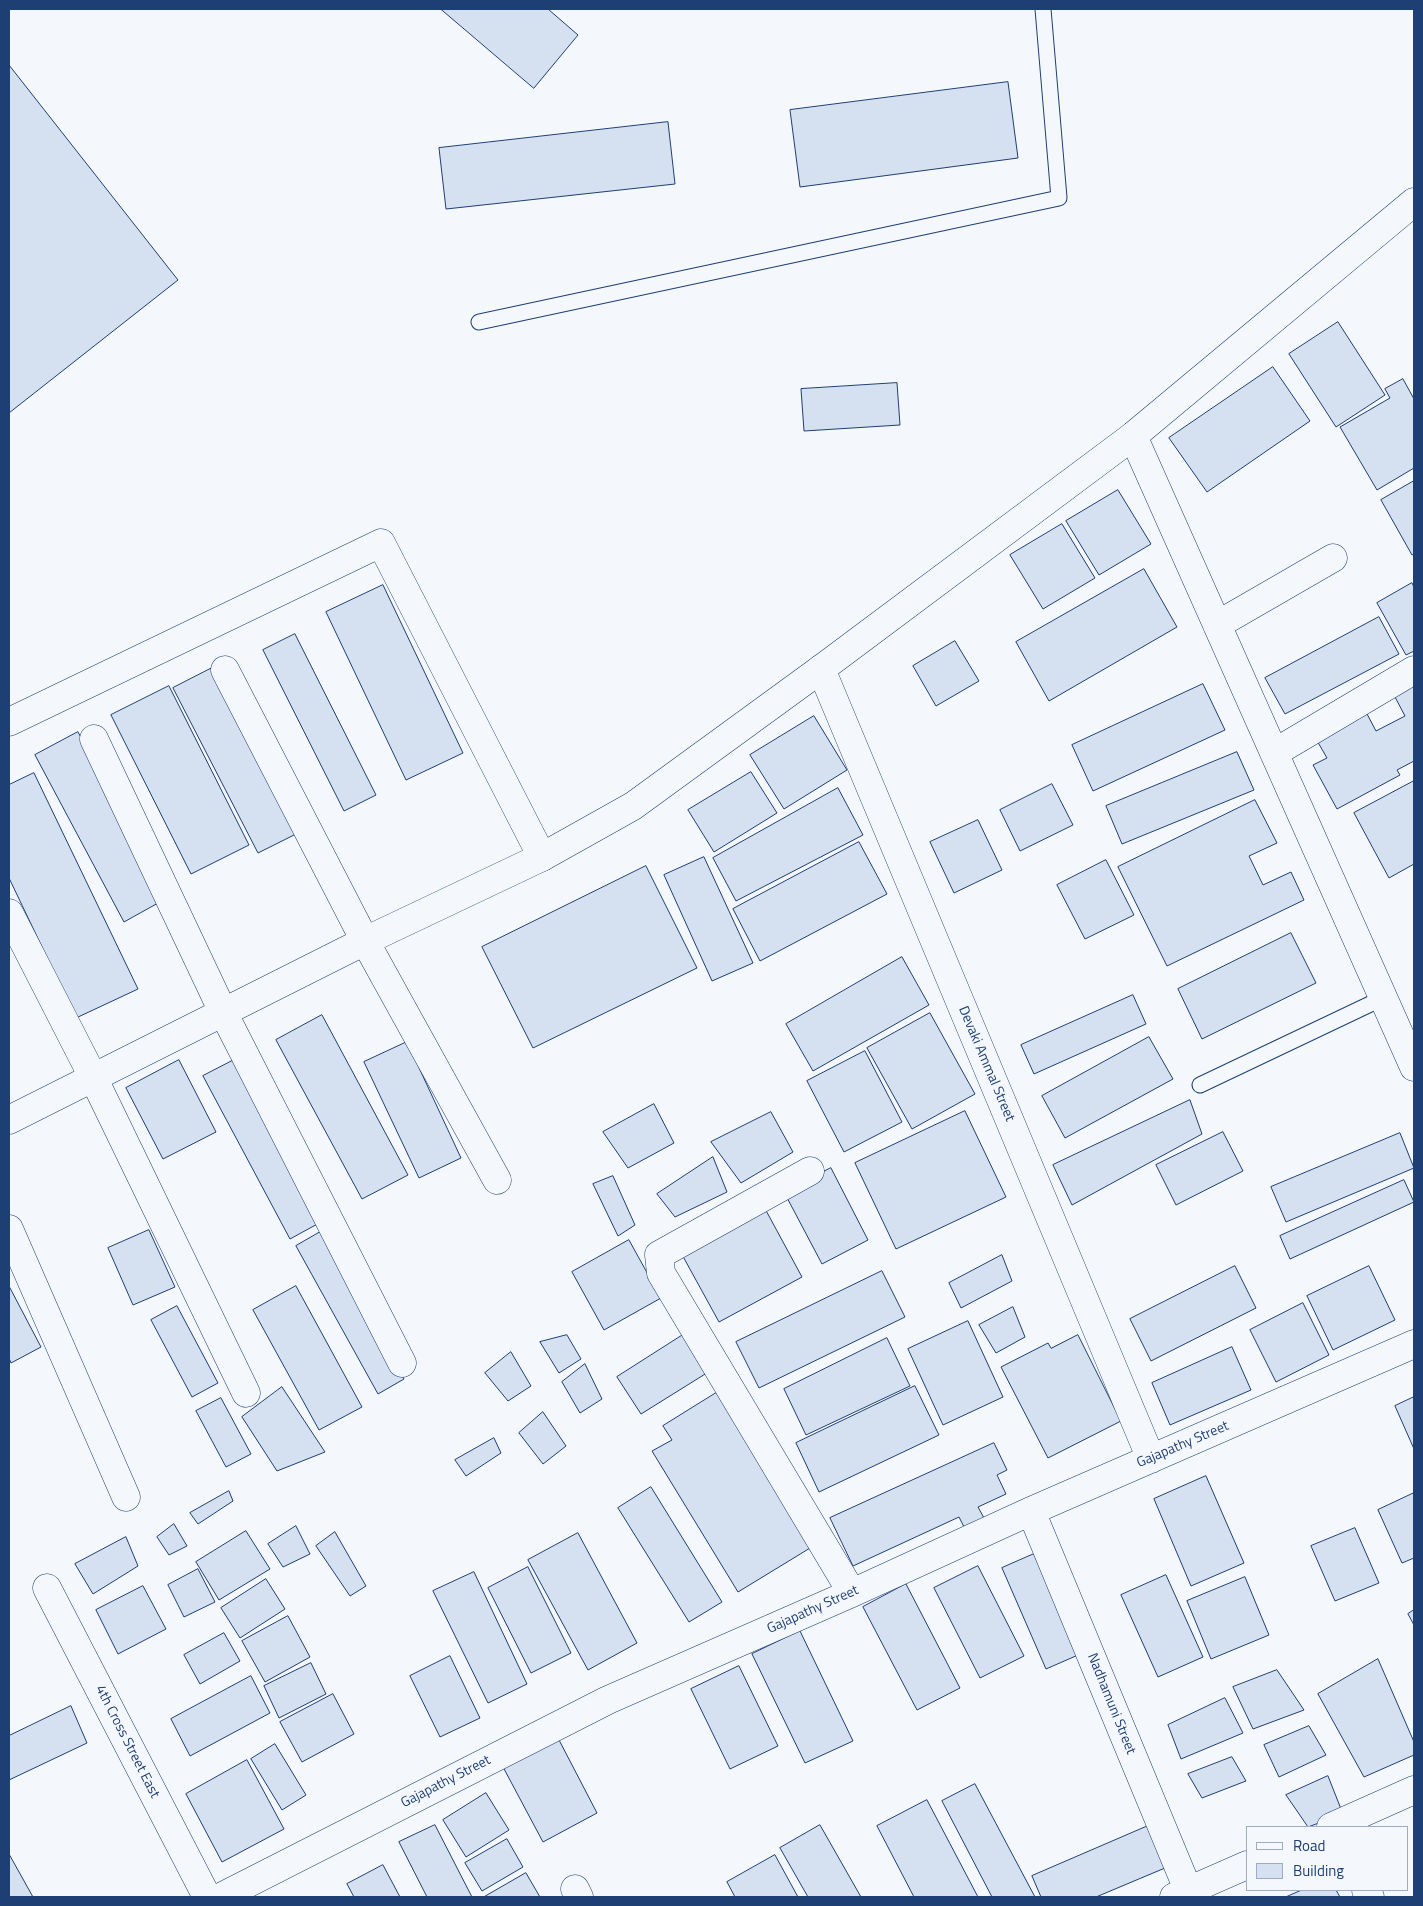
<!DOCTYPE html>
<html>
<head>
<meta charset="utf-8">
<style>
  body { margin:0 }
  #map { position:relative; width:1423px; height:1906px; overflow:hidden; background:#f4f7fb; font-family:"Titillium Web",sans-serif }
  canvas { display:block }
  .frame { position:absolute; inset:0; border:10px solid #1d3f73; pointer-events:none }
  .legend { position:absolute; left:1246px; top:1826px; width:162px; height:65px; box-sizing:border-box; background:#f4f7fb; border:1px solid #9eadc5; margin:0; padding:6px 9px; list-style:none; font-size:15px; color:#1d3f73 }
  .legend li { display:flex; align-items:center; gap:10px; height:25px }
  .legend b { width:25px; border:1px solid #9eadc5 }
</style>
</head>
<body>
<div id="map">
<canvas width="1423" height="1906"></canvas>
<div class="frame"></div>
<ul class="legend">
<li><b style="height:6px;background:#f4f7fb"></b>Road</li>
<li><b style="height:14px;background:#d5e0f0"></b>Building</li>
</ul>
</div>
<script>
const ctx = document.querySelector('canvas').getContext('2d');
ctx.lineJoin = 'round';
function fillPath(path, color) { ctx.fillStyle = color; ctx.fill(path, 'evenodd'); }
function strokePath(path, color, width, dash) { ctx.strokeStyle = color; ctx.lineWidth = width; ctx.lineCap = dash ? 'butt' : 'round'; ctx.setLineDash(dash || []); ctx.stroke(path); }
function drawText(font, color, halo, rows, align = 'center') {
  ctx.font = font + ' "Titillium Web",sans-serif'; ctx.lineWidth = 4; ctx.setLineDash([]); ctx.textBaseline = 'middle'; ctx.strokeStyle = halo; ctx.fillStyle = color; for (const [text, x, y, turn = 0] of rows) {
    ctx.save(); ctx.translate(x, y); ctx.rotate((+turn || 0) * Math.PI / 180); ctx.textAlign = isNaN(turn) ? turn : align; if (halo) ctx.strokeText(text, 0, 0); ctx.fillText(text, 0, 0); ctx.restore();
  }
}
const building = new Path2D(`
  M 441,9 L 548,9 L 578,35 L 534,88 Z
  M 9,65 L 178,280 L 9,413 Z
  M 1008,82 L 1018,158 L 800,187 L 790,110 Z
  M 668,122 L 675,184 L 446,209 L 439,148 Z
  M 1338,322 L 1385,395 L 1336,427 L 1289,354 Z
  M 1273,367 L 1310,421 L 1207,492 L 1169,438 Z
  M 1403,379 L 1414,399 L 1414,468 L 1377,490 L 1340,427 L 1390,398 L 1385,389 Z
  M 897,383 L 900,425 L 804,431 L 801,389 Z
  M 1414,481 L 1414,554 L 1412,555 L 1381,500 Z
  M 1118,490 L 1151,544 L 1099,575 L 1066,521 Z
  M 1062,524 L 1095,578 L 1043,609 L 1010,555 Z
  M 1144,569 L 1177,627 L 1049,701 L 1016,642 Z
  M 1412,583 L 1414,587 L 1414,651 L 1406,655 L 1377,603 Z
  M 383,585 L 463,753 L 406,780 L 326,612 Z
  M 1379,617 L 1399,654 L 1285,714 L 1265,678 Z
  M 295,634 L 376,795 L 344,811 L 263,650 Z
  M 955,641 L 979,681 L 936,706 L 913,666 Z
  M 216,666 L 300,832 L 258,853 L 173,688 Z
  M 1203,684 L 1225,730 L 1093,791 L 1072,745 Z
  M 169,686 L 249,845 L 191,874 L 111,715 Z
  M 1414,686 L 1414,761 L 1397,770 L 1400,775 L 1337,809 L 1313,765 L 1327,758 L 1316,739 L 1366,712 L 1376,731 L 1405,716 L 1395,697 Z
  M 814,716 L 847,770 L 784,809 L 750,755 Z
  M 78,732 L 167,898 L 124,922 L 35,755 Z
  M 1237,752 L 1254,790 L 1122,844 L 1106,806 Z
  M 751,772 L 777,813 L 714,852 L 688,810 Z
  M 34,773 L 138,989 L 76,1018 L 9,878 L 9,785 Z
  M 1414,781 L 1414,864 L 1389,878 L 1354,813 Z
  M 1052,784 L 1073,825 L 1020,851 L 1000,810 Z
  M 838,788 L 863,835 L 736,901 L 713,858 Z
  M 1255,800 L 1277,843 L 1249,856 L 1263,885 L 1291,872 L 1304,900 L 1167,966 L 1118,867 Z
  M 978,820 L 1002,870 L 954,893 L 930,842 Z
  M 859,842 L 887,894 L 760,961 L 733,909 Z
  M 704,857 L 753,963 L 712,981 L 664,875 Z
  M 1106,860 L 1134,915 L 1085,939 L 1057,885 Z
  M 646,866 L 697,968 L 533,1048 L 482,947 Z
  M 1291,933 L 1316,983 L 1202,1039 L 1178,989 Z
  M 902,957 L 929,1005 L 813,1071 L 786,1024 Z
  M 1133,995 L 1146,1024 L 1034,1074 L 1021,1045 Z
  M 930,1013 L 975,1094 L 912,1129 L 867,1048 Z
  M 322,1015 L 408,1175 L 362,1199 L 276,1040 Z
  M 1149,1037 L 1173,1079 L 1065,1138 L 1042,1096 Z
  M 407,1042 L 461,1158 L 419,1178 L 364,1062 Z
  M 865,1051 L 902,1122 L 844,1152 L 807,1081 Z
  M 179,1060 L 216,1132 L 163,1159 L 126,1088 Z
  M 234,1060 L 321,1222 L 290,1239 L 203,1076 Z
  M 1190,1100 L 1202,1134 L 1072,1205 L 1053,1165 Z
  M 654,1104 L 674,1143 L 628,1168 L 603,1132 Z
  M 965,1111 L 1006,1197 L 896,1249 L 855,1163 Z
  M 771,1112 L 793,1152 L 741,1183 L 711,1142 Z
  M 1223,1132 L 1243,1171 L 1176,1205 L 1156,1165 Z
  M 1400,1133 L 1414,1168 L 1286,1222 L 1271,1187 Z
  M 713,1157 L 727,1192 L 675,1217 L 657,1194 Z
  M 831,1168 L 868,1240 L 822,1264 L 784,1192 Z
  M 613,1176 L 635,1225 L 618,1236 L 593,1184 Z
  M 1404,1180 L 1414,1202 L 1290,1259 L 1280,1236 Z
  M 763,1205 L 802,1277 L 719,1322 L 680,1251 Z
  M 149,1230 L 175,1287 L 133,1305 L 108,1248 Z
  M 322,1231 L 404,1379 L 378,1394 L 296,1246 Z
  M 629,1240 L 661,1298 L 604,1330 L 572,1272 Z
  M 1002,1255 L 1012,1281 L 961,1308 L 949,1283 Z
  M 1235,1266 L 1256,1308 L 1151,1361 L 1130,1319 Z
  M 1369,1266 L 1395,1320 L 1333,1350 L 1307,1296 Z
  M 882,1271 L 905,1317 L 759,1388 L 736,1342 Z
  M 296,1286 L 362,1407 L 319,1430 L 253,1310 Z
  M 10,1288 L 41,1347 L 11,1363 L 9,1358 L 9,1289 Z
  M 1303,1303 L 1329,1355 L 1276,1382 L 1250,1330 Z
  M 177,1306 L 218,1383 L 192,1397 L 151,1320 Z
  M 1013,1307 L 1025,1337 L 996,1353 L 979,1325 Z
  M 968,1321 L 1003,1397 L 943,1425 L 908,1349 Z
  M 686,1333 L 710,1371 L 641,1414 L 617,1377 Z
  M 567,1335 L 581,1359 L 559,1373 L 540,1342 Z
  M 1078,1335 L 1121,1421 L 1048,1458 L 1001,1367 L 1048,1343 L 1051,1348 Z
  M 887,1338 L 910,1386 L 806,1435 L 784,1389 Z
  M 1232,1347 L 1251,1390 L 1170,1425 L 1152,1383 Z
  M 511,1352 L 531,1386 L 508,1401 L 485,1373 Z
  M 585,1364 L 602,1399 L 580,1413 L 562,1382 Z
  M 915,1386 L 939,1435 L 819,1492 L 796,1443 Z
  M 282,1387 L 325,1452 L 277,1471 L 242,1417 Z
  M 721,1390 L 815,1545 L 738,1592 L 652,1451 L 672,1440 L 663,1426 Z
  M 1414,1397 L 1414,1449 L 1395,1406 Z
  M 221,1398 L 251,1454 L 226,1467 L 196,1411 Z
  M 543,1412 L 566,1446 L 543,1464 L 519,1433 Z
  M 494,1438 L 501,1453 L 466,1476 L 455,1460 Z
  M 994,1443 L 1007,1470 L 997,1475 L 1006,1494 L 978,1507 L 984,1518 L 964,1527 L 959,1517 L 853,1566 L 830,1518 Z
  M 1206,1476 L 1244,1563 L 1191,1586 L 1154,1499 Z
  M 651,1487 L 722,1602 L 689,1622 L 618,1508 Z
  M 229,1491 L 233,1501 L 198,1524 L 190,1513 Z
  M 1414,1493 L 1414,1558 L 1402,1563 L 1378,1510 Z
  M 174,1524 L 187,1546 L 169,1555 L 157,1537 Z
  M 296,1526 L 310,1554 L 283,1567 L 268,1544 Z
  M 1355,1528 L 1379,1583 L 1335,1601 L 1311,1546 Z
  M 246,1531 L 270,1569 L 219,1600 L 196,1562 Z
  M 335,1532 L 366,1586 L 350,1596 L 316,1546 Z
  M 578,1533 L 637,1643 L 588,1670 L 528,1560 Z
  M 126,1537 L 138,1566 L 93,1594 L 75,1564 Z
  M 1034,1554 L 1078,1655 L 1046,1669 L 1002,1568 Z
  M 978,1566 L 1024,1656 L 980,1678 L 934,1588 Z
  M 528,1567 L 571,1653 L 531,1673 L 488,1588 Z
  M 198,1569 L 215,1602 L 184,1617 L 168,1585 Z
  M 474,1572 L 527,1684 L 488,1703 L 433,1591 Z
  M 1166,1575 L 1203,1657 L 1158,1677 L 1121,1595 Z
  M 1245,1577 L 1269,1635 L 1211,1659 L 1187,1601 Z
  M 266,1579 L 285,1609 L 240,1638 L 221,1608 Z
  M 906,1584 L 960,1688 L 917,1710 L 863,1607 Z
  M 143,1586 L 166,1629 L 118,1654 L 96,1610 Z
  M 1414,1610 L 1414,1625 L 1408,1614 Z
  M 288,1616 L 310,1657 L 265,1682 L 242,1641 Z
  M 800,1631 L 853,1741 L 805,1763 L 752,1654 Z
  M 224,1633 L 240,1661 L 200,1684 L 184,1655 Z
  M 450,1656 L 480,1718 L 440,1737 L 410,1676 Z
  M 1378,1659 L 1414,1742 L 1414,1755 L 1364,1777 L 1318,1694 Z
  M 311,1663 L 326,1694 L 279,1718 L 264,1686 Z
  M 739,1666 L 778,1746 L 730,1769 L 691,1689 Z
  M 1277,1670 L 1304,1710 L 1253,1729 L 1233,1687 Z
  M 251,1676 L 270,1713 L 190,1756 L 171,1719 Z
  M 333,1694 L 354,1734 L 302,1762 L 280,1722 Z
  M 1225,1698 L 1243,1733 L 1181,1759 L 1168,1725 Z
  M 71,1706 L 87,1743 L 9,1780 L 9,1736 Z
  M 1309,1726 L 1326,1755 L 1279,1777 L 1264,1745 Z
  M 558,1738 L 597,1813 L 543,1842 L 503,1767 Z
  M 275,1744 L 306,1795 L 282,1810 L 251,1759 Z
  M 1232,1757 L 1246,1781 L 1202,1798 L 1188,1774 Z
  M 247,1760 L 284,1829 L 222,1862 L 186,1794 Z
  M 1328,1776 L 1343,1814 L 1308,1827 L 1286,1795 Z
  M 975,1784 L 1035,1897 L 992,1897 L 942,1801 Z
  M 486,1793 L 509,1830 L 466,1857 L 443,1820 Z
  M 927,1800 L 978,1897 L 914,1897 L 877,1826 Z
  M 435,1825 L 472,1897 L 427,1897 L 399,1842 Z
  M 820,1825 L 861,1897 L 808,1897 L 780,1848 Z
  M 1148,1826 L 1165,1868 L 1096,1897 L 1041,1897 L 1032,1876 Z
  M 507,1839 L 523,1867 L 482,1891 L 465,1863 Z
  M 9,1854 L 33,1897 L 9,1897 Z
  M 775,1855 L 798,1897 L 735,1897 L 727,1882 Z
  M 383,1865 L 400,1897 L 354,1897 L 347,1884 Z
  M 526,1873 L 540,1897 L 484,1897 Z
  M 1302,1890 L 1336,1890 L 1340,1897 L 1286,1897 Z`);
fillPath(building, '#d5e0f0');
strokePath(building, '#1d3f73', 1);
const lane = new Path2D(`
  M 479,322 L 1059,198 L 1043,9
  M 1200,1085 L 1383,998`);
const street = new Path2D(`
  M 1133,436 L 1414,1067
  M 1217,625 L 1333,558
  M 821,669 L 1151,1459
  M 225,670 L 365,941 L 497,1180
  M 9,722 L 381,543 L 542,857
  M 94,739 L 223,1012 L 402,1363
  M 1274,753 L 1414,670
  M 9,913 L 93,1077 L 246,1393
  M 810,1171 L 659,1255 L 661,1273 L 852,1593
  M 9,1229 L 126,1497
  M 1031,1511 L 1191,1897
  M 47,1588 L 207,1897
  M 1331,1827 L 1414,1790
  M 575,1889 L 579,1897
  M 1366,1890 L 1370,1897
  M 221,1897 L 608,1700 L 852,1593 L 1031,1511 L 1414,1344
  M 1174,1897 L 1247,1865`);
const secondary = new Path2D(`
  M 9,1120 L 365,941 L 542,857 L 633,806 L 821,669 L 1133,436 L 1414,202`);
strokePath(lane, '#1d3f73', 17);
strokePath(street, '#1d3f73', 29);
strokePath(secondary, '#1d3f73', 29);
strokePath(lane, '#f4f7fb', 15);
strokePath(street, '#f4f7fb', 28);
strokePath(secondary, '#f4f7fb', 28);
drawText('14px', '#1d3f73', '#f4f7fb', [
  ["Devaki Ammal Street",986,1064,67],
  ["Gajapathy Street",1183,1445,-23],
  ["Gajapathy Street",813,1610,-24],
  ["Nadhamuni Street",1111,1704,68],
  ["4th Cross Street East",127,1742,63],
  ["Gajapathy Street",446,1782,-27]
]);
</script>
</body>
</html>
